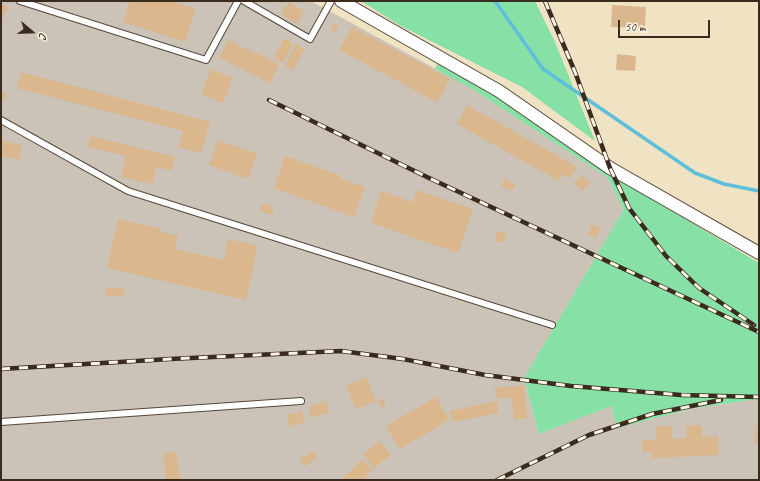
<!DOCTYPE html>
<html>
<head>
<meta charset="utf-8">
<style>
  body { margin:0 }
  #map { position:relative; width:760px; height:481px; overflow:hidden; background:#f0e3c4; font-family:Caveat,sans-serif }
  canvas { display:block }
  .frame { position:absolute; inset:0; border:2px solid #3b2a1e; pointer-events:none }
  .north { position:absolute; left:12px; top:12px; width:40px; height:40px; -webkit-text-stroke:3px #fcf5e5; paint-order:stroke; rotate:109deg; font-size:11px; font-weight:700; line-height:16px; text-align:center; color:#3b2a1e }
  .north::after { content:''; display:block; margin:auto; width:14px; height:18px; background:#3b2a1e; clip-path:polygon(50% 0,100% 100%,50% 72%,0 100%) }
  .scale { position:absolute; left:618px; top:20px; width:92px; height:18px; box-sizing:border-box; border:2px solid #3b2a1e; border-top:0; padding-left:5px; font-size:12px; line-height:14px; white-space:nowrap; color:#3b2a1e; -webkit-text-stroke:3px #fcf5e5; paint-order:stroke }
</style>
</head>
<body>
<div id="map">
<canvas width="760" height="481"></canvas>
<div class="frame"></div>
<div class="north">С</div>
<div class="scale">50 m</div>
</div>
<script>
const ctx = document.querySelector('canvas').getContext('2d');
ctx.lineJoin = 'round';
function fillPath(path, color) { ctx.fillStyle = color; ctx.fill(path, 'evenodd'); }
function strokePath(path, color, width, dash) { ctx.strokeStyle = color; ctx.lineWidth = width; ctx.lineCap = dash ? 'butt' : 'round'; ctx.setLineDash(dash || []); ctx.stroke(path); }
fillPath(new Path2D(`
  M 1,1 L 311,1 L 469,87 L 607,177 L 624,209 L 524,378 L 539,434 L 611,406 L 617,428 L 694,408 L 759,399 L 759,480 L 1,480 Z`), '#cbc3b8');
fillPath(new Path2D(`
  M 361,1 L 535,1 L 555,42 L 595,141 L 522,87 L 399,25 Z
  M 438,62 L 499,95 L 664,206 L 759,263 L 759,399 L 694,408 L 617,428 L 611,406 L 539,434 L 524,378 L 624,209 L 607,177 L 469,87 L 435,69 Z`), '#87e0a5');
strokePath(new Path2D(`
  M 495,1 L 543,69 L 695,173 L 724,184 L 759,191`), '#5cc0db', 3.5);
fillPath(new Path2D(`
  M 130,1 L 171,1 L 196,9 L 185,42 L 123,22 Z
  M 289,2 L 304,12 L 296,24 L 281,14 Z
  M 1,3 L 9,7 L 1,21 Z
  M 612,5 L 646,7 L 645,28 L 611,27 Z
  M 334,23 L 339,26 L 336,32 L 330,28 Z
  M 352,27 L 450,79 L 437,102 L 339,50 Z
  M 284,38 L 293,43 L 283,63 L 274,58 Z
  M 228,40 L 279,64 L 270,83 L 219,58 Z
  M 296,44 L 305,49 L 293,70 L 285,66 Z
  M 617,54 L 636,56 L 635,71 L 616,70 Z
  M 211,69 L 233,78 L 223,103 L 201,94 Z
  M 21,72 L 210,122 L 201,153 L 178,147 L 183,131 L 17,88 Z
  M 1,91 L 6,93 L 4,102 L 1,101 Z
  M 467,105 L 577,167 L 570,178 L 562,174 L 559,181 L 457,124 Z
  M 90,136 L 175,157 L 172,171 L 156,167 L 152,184 L 121,177 L 126,156 L 88,147 Z
  M 1,140 L 22,146 L 19,160 L 1,156 Z
  M 218,140 L 257,154 L 248,179 L 209,165 Z
  M 285,156 L 342,176 L 341,179 L 365,187 L 354,217 L 274,188 Z
  M 581,175 L 591,183 L 583,191 L 574,183 Z
  M 504,179 L 516,185 L 512,191 L 501,186 Z
  M 417,190 L 473,209 L 458,253 L 371,223 L 381,191 L 413,202 Z
  M 262,203 L 274,207 L 272,215 L 260,211 Z
  M 118,219 L 162,229 L 161,232 L 178,236 L 175,249 L 224,260 L 228,239 L 258,246 L 246,300 L 107,268 Z
  M 592,224 L 601,228 L 596,238 L 588,234 Z
  M 497,231 L 506,233 L 504,243 L 494,241 Z
  M 106,287 L 125,289 L 124,297 L 105,295 Z
  M 366,377 L 376,401 L 356,409 L 346,386 Z
  M 524,385 L 527,418 L 514,420 L 512,397 L 497,399 L 495,388 Z
  M 436,397 L 449,420 L 400,449 L 386,426 Z
  M 383,398 L 386,406 L 381,408 L 378,400 Z
  M 326,401 L 330,412 L 312,418 L 308,407 Z
  M 497,401 L 499,413 L 452,422 L 450,411 Z
  M 302,411 L 305,422 L 289,426 L 286,415 Z
  M 701,425 L 702,437 L 718,436 L 719,455 L 652,458 L 652,451 L 642,452 L 642,440 L 656,440 L 656,427 L 672,426 L 672,439 L 687,438 L 686,426 Z
  M 756,425 L 759,425 L 759,443 L 755,443 Z
  M 380,441 L 391,455 L 374,468 L 363,454 Z
  M 313,451 L 317,458 L 304,467 L 299,460 Z
  M 177,452 L 180,480 L 166,480 L 163,453 Z
  M 362,459 L 373,470 L 363,480 L 341,480 Z`), '#dbb78e');
const lane = new Path2D(`
  M 20,1 L 206,60 L 238,1
  M 244,1 L 310,39 L 331,1
  M 1,120 L 128,191 L 552,325
  M 1,422 L 301,401`);
const street = new Path2D(`
  M 341,1 L 499,91 L 610,168 L 759,253`);
strokePath(lane, '#564637', 8);
strokePath(street, '#564637', 14);
strokePath(lane, '#fff', 6);
strokePath(street, '#fff', 12);
const rail = new Path2D(`
  M 545,1 L 575,72 L 610,168 L 629,208 L 666,256 L 699,288 L 754,325
  M 269,100 L 429,178 L 759,332
  M 1,369 L 170,359 L 341,351 L 403,359 L 485,375 L 571,386 L 681,395 L 759,397
  M 497,480 L 589,435 L 652,414 L 721,400`);
strokePath(rail, '#3b2a1e', 4.5);
strokePath(rail, '#fcf5e5', 3, [9]);
</script>
</body>
</html>
